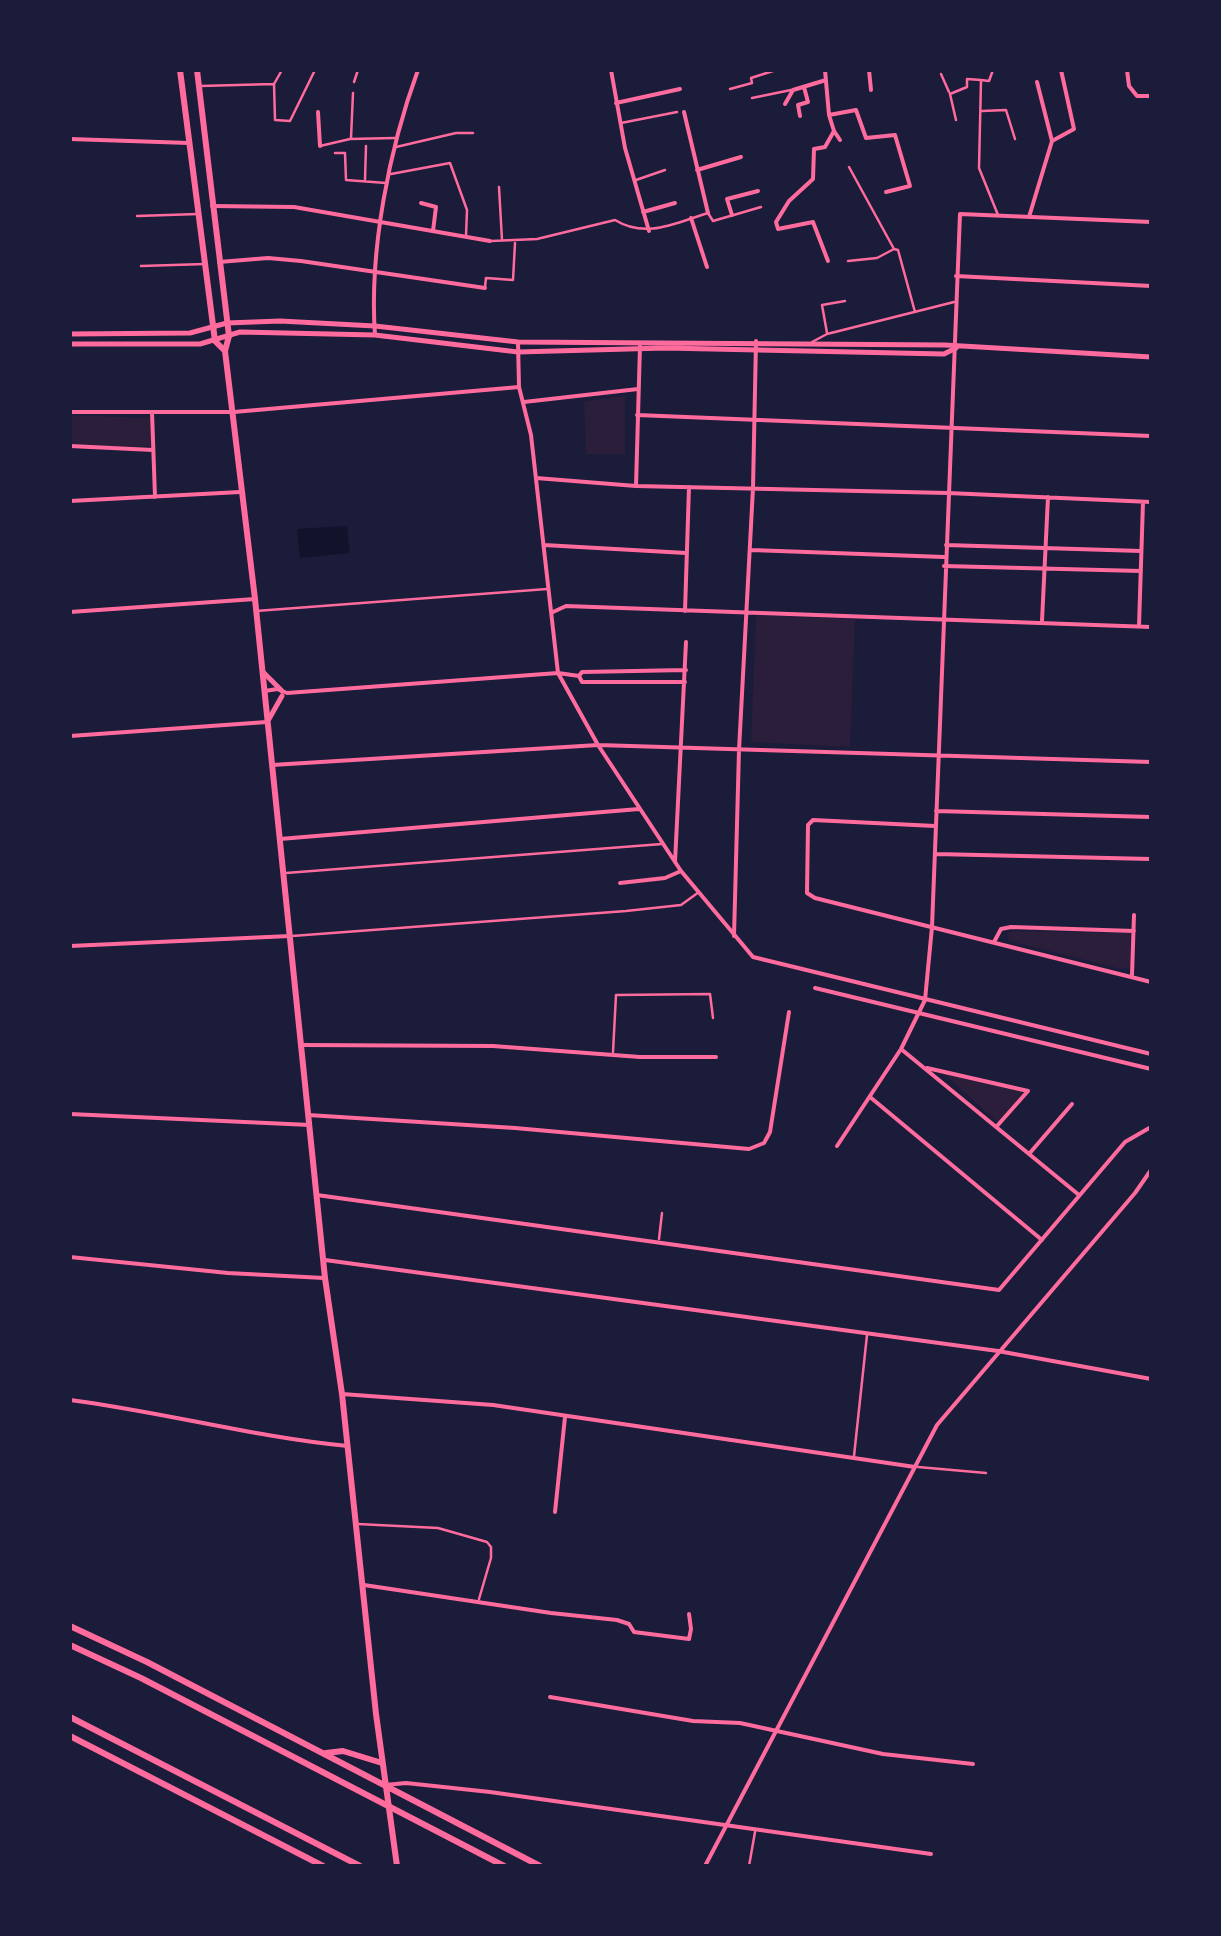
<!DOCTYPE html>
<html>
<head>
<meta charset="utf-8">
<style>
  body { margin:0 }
  #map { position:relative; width:1221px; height:1936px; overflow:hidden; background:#1b1b3a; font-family:Raleway,sans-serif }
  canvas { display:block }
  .frame { position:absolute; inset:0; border:72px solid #1b1b3a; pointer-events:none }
</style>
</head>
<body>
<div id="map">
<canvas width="1221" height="1936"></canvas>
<div class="frame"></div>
</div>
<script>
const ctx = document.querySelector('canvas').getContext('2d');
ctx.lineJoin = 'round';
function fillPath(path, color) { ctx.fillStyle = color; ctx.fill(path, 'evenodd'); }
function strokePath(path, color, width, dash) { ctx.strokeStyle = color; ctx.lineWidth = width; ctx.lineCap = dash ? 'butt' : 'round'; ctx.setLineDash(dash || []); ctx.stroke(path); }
fillPath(new Path2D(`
  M 625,396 L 625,454 L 586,454 L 584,401 Z
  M 70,415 L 150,418 L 153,447 L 70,445 Z
  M 756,615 L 855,619 L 850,747 L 751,742 Z
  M 1012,931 L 1130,933 L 1130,967 L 1121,969 L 1009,941 L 1007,934 Z
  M 942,1072 L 1025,1092 L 997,1122 Z`), '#2a1e3b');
fillPath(new Path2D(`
  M 347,526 L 350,553 L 300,558 L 297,529 Z`), '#12122b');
strokePath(new Path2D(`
  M 993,70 L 989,81 L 981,80 L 979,168 L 998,215
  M 941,74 L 949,92
  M 354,82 L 358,70
  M 274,84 L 275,120 L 290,121 L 315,70
  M 200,86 L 274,84 L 282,70
  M 730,89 L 752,83 L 751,78 L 776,70
  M 752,98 L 791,90
  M 982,111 L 1006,110 L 1015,139
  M 956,120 L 950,94 L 967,87 L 967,79 L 981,80
  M 621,123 L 677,112
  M 351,138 L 353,93
  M 320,146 L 350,139 L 395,138
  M 396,147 L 456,133 L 473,133
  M 335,153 L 345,153 L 346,180 L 386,183
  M 849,167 L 894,249
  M 391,174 L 450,163 L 467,210 L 466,236
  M 365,180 L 366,146
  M 636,180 L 665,170
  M 499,187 L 502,240
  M 137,216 L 198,214
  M 491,241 L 537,239 L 615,220 C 646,239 675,223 708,213 L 713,221 L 761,207
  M 848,261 L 877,258 L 894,249 L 898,250 L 915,312
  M 141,266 L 205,264
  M 485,287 L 486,278 L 513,280 L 515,243
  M 827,333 L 822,305 L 845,301
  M 812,342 L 827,334 L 954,302
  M 256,611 L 547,589
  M 286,873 L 662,844
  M 292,936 L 626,911 L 681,905 L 699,892
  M 613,1052 L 616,995 L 710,994 L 713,1018
  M 659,1239 L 662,1213
  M 854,1456 L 867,1335
  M 918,1467 L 986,1473
  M 358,1524 L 438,1528 L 487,1542 L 491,1547 L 491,1558 L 479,1599
  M 749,1866 L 755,1832`), '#ff6b9d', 2.5);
strokePath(new Path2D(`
  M 611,70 L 625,148 L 649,231
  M 825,70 L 829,115 L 834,131 L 825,147 L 814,149 L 813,179 L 789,201 L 776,222 L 778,229 L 813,222 L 828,261
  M 869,70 L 871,90
  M 1127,70 L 1129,86 L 1137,96 L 1151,96
  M 1037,82 L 1052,141
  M 616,103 L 680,89
  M 785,104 L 793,90 L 826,80
  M 318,112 L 320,146
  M 684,112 L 708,213
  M 829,115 L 856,110 L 866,138 L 895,135 L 910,186 L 886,192
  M 800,116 L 798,105 L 808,102 L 804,87
  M 834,131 L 840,140
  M 70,139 L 189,143
  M 697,170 L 741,157
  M 421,203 L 436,207 L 433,231
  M 212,206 L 294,207 L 490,241
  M 643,212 L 675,203
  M 732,215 L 727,199 L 758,191
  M 1029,217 L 1052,141 L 1074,129 L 1061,70
  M 691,218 L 707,267
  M 219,262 L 268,258 L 301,261 L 485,288
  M 956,276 L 1151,286
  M 375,335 C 369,251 389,149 418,70
  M 518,342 L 519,387 L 531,435 L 558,673 L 598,745 L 681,871 L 753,957 L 1151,1054
  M 524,402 L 638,389
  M 70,412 L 234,412 L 519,387
  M 152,412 L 155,497
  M 637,415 L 1151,436
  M 70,446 L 153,450
  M 536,478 L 636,486 L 948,493 L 1151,502
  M 636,486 L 640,346
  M 70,501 L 240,492
  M 544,545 L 686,553
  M 946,545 L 1141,551
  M 751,550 L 944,557
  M 944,566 L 1141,571
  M 685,611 L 689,487
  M 70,612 L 255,599
  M 553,612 L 566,606 L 1151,627
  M 1042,621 L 1048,497
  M 1139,626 L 1143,502
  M 579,676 L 582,672 L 686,670
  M 265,691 L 277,689 L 287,693 L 558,673 L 579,676 L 582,682 L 685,682
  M 70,736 L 267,722
  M 272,765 L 598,745 L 1151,762
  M 936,811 L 1151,817
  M 935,826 L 813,820 L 808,825 L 807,893 L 815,898 L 1151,982
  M 280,839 L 639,809
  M 936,854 L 1151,859
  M 675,862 L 686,642
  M 620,883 L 665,878 L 681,871
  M 734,936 L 739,750 L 753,488 L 756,341
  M 994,942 L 1001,929 L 1011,927 L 1134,931
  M 70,946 L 290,936
  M 1132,975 L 1134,915
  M 815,988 L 1151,1069
  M 302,1045 L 493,1046 L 640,1057 L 716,1057
  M 901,1049 L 1079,1195
  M 927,1068 L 1028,1091 L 997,1126
  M 870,1097 L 1042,1240
  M 70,1114 L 310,1125
  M 308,1115 L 515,1128 L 749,1149 L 764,1143 L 770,1132 L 789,1012
  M 837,1146 L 901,1049 L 925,1000 L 932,927 L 960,214 L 1151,222
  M 1029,1154 L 1072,1104
  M 317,1195 L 999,1290 L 1125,1142 L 1151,1127
  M 70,1257 L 228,1273 L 324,1278
  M 325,1260 L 998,1351 L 1151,1379
  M 342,1394 L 493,1405 L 915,1467
  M 70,1400 C 163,1412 254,1437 348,1446
  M 555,1512 L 565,1417
  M 364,1585 L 551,1613 L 617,1620 L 629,1624 L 634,1632 L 689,1639 L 691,1629 L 689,1614
  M 550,1697 L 693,1721 L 740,1723 L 883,1754 L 973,1764
  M 385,1785 L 406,1783 L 490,1792 L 931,1854
  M 705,1866 L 937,1425 L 1135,1193 L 1151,1170`), '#ff6b9d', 4);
strokePath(new Path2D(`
  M 70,334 L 190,333 L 227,323 L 280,321 L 375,326 L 518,342 L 945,345 L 1151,357
  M 70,344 L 200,344 L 240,332 L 375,335 L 518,352 L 665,348 L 944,354 L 956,348
  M 263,672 L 282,691
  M 269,719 L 282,696`), '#ff6b9d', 5);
strokePath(new Path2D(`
  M 180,70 L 215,341 L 225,351
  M 197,70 L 229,336 L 225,351 L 255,599 L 325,1278 L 342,1394 L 376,1714 L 397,1866
  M 70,1626 L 147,1662 L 540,1866
  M 70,1736 L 323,1866
  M 326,1753 L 343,1751 L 382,1763`), '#ff6b9d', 6);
strokePath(new Path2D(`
  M 70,1645 L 141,1678 L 504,1866
  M 70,1717 L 360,1866`), '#ff6b9d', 6);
</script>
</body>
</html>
